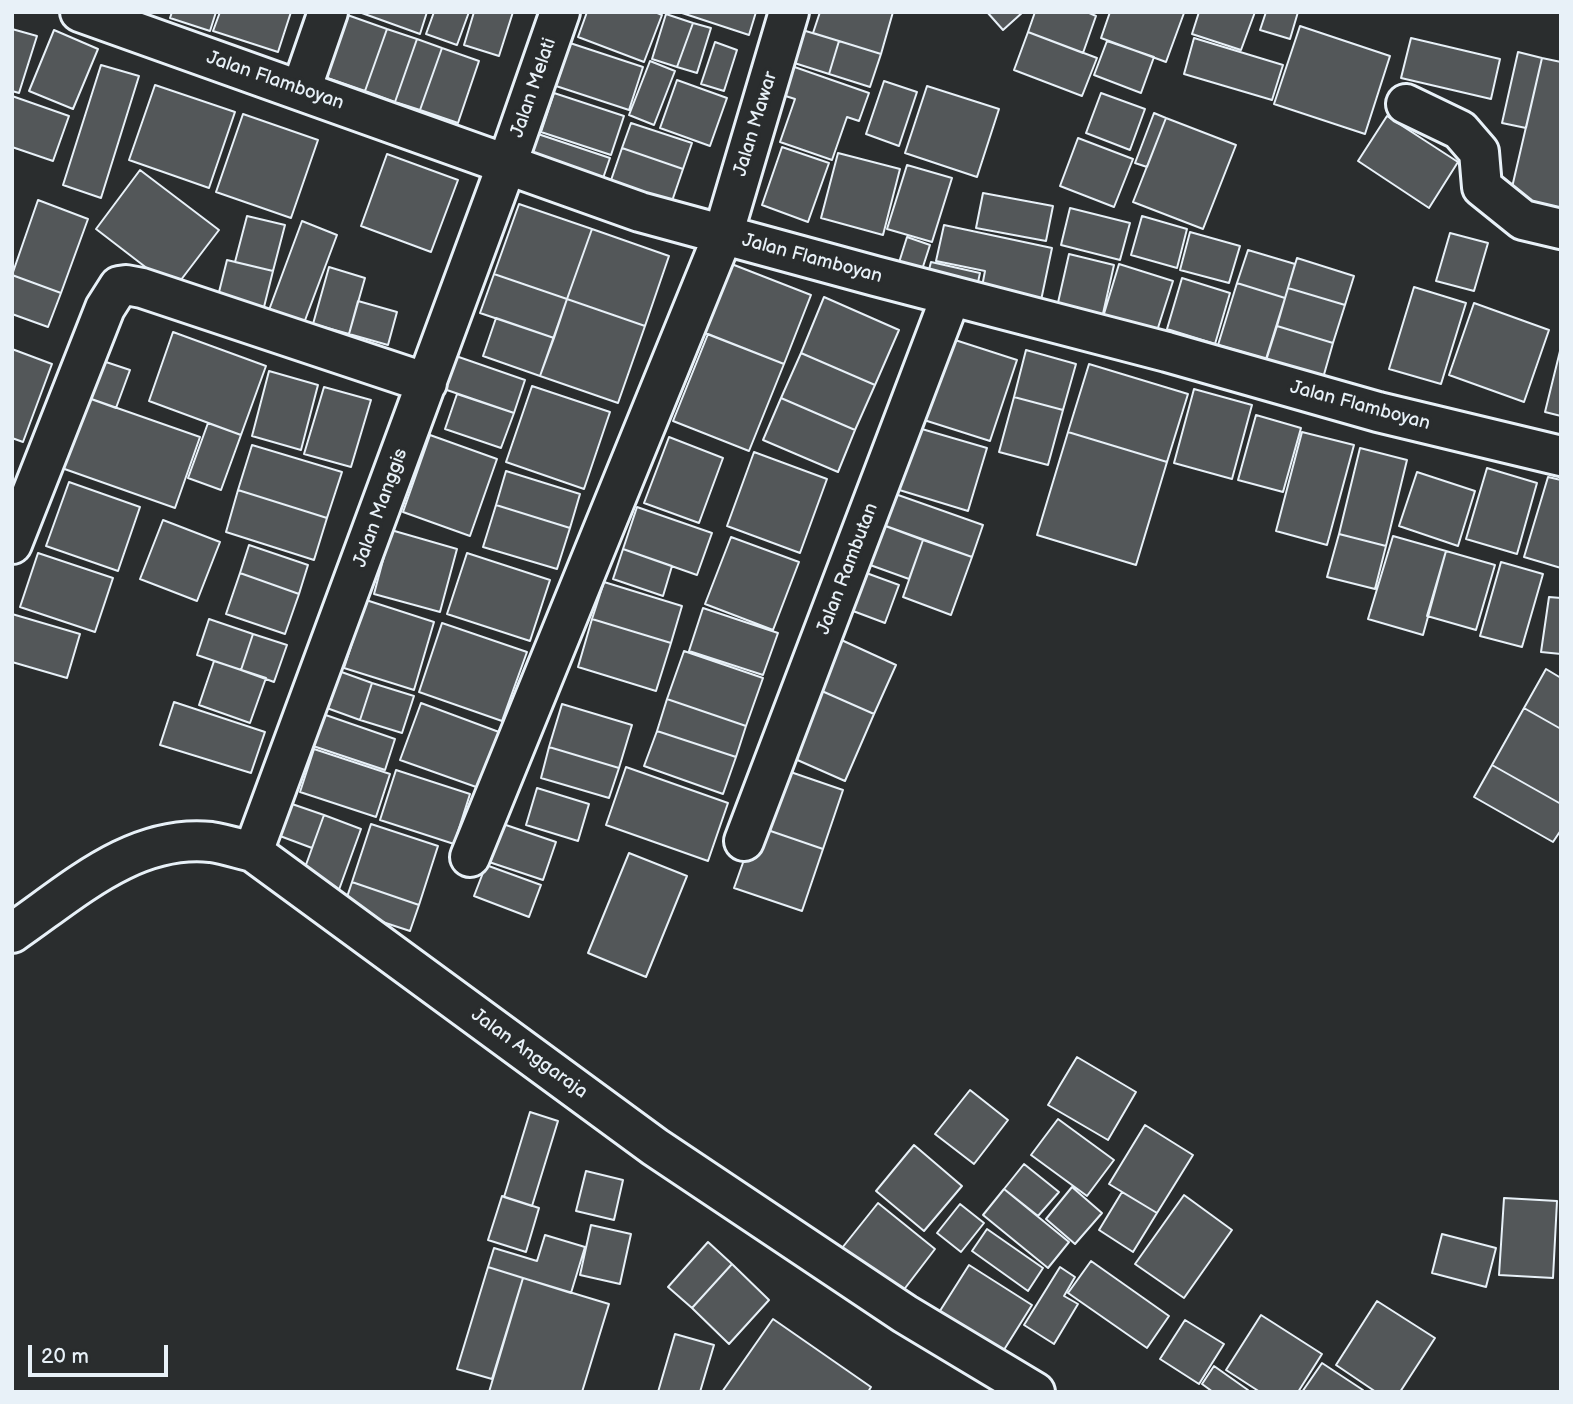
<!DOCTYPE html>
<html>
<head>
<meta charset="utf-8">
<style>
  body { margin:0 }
  #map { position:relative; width:1573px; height:1404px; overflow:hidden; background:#2a2d2e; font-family:"Balsamiq Sans",sans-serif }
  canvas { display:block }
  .frame { position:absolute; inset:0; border:14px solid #e8f1f8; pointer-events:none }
  .scale { position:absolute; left:28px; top:1345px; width:140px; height:32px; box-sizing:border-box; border:4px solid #e8f1f8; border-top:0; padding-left:9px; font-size:21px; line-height:24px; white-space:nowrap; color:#e8f1f8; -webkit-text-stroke:5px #2a2d2e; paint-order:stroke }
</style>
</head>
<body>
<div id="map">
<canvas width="1573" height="1404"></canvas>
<div class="frame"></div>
<div class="scale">20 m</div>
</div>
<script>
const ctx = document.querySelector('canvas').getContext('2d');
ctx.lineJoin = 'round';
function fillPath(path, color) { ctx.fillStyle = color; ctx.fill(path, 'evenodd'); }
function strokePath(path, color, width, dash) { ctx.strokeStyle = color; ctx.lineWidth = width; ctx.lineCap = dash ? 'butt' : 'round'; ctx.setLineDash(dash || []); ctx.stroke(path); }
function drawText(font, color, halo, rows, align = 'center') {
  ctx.font = font + ' "Balsamiq Sans",sans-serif'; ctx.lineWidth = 7; ctx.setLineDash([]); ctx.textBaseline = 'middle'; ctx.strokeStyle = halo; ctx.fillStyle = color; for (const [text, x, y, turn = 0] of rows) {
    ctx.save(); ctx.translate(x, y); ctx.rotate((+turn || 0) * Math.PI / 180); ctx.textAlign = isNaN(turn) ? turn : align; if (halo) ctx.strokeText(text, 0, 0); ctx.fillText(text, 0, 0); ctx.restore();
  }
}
const building = new Path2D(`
  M 172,12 L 216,12 L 210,31 L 170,18 Z
  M 220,12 L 291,12 L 278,52 L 213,31 Z
  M 339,12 L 387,29 L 365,91 L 316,74 Z
  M 359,12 L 427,12 L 420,34 Z
  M 434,12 L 469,12 L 457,45 L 426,34 Z
  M 474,12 L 513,12 L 499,56 L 464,45 Z
  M 587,12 L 655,12 L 662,15 L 644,62 L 578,37 Z
  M 679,12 L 756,12 L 749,35 Z
  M 820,12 L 893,12 L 881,54 L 813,33 Z
  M 987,12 L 1023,12 L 1003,30 Z
  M 1035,12 L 1087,12 L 1096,16 L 1083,53 L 1028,32 Z
  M 1110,12 L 1184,13 L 1166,62 L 1101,38 Z
  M 1199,12 L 1255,12 L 1241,50 L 1192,34 Z
  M 1266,12 L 1298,12 L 1290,39 L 1260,30 Z
  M 666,14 L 693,23 L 677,67 L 652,59 Z
  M 693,23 L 711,28 L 697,73 L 677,67 Z
  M 1300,26 L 1390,56 L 1365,134 L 1274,104 Z
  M 12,29 L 37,36 L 19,93 L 12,91 Z
  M 387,29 L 417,39 L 395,102 L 365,91 Z
  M 799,29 L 839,41 L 829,74 L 788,61 Z
  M 54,30 L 98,49 L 73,109 L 29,91 Z
  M 1028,32 L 1097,58 L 1082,96 L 1014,70 Z
  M 1194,38 L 1283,65 L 1272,100 L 1184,74 Z
  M 1411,38 L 1500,59 L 1491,99 L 1401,78 Z
  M 417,39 L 442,48 L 420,110 L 395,102 Z
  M 839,41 L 881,54 L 870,87 L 829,74 Z
  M 1107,41 L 1154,57 L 1141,93 L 1094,75 Z
  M 715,42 L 737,50 L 724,91 L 701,84 Z
  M 570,43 L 643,67 L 629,110 L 556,86 Z
  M 442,48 L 479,61 L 458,123 L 420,110 Z
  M 1518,52 L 1542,58 L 1526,128 L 1502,123 Z
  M 1542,58 L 1561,62 L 1561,208 L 1510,196 Z
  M 650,61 L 675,71 L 654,125 L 629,115 Z
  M 786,64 L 869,93 L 859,121 L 847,117 L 832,160 L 780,142 L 795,99 L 776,93 Z
  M 101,65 L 139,76 L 101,198 L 63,185 Z
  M 677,80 L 727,98 L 710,146 L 660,128 Z
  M 884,81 L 917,92 L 899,146 L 866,134 Z
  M 155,85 L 235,112 L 209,188 L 129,160 Z
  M 927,86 L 999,109 L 977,177 L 905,153 Z
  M 554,93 L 624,116 L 611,155 L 541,132 Z
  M 1101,93 L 1145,109 L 1130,150 L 1086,133 Z
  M 12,96 L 69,116 L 53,161 L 12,147 Z
  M 1154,113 L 1166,118 L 1147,167 L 1135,163 Z
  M 243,114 L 318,140 L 291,218 L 216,192 Z
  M 1387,116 L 1458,162 L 1429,208 L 1358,161 Z
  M 1166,118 L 1236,145 L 1203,229 L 1133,202 Z
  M 631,123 L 692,143 L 683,169 L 622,148 Z
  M 532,132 L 610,158 L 600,187 L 522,160 Z
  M 1078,138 L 1133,159 L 1114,207 L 1060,186 Z
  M 782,147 L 829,163 L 808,222 L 762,205 Z
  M 622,148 L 683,169 L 670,207 L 609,186 Z
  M 838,153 L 900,169 L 883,235 L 821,218 Z
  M 387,154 L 458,180 L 431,252 L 361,226 Z
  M 907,165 L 952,178 L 932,242 L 887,229 Z
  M 140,170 L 219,230 L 174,289 L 96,229 Z
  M 983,193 L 1053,206 L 1046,241 L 976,228 Z
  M 38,200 L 88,219 L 61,293 L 12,275 Z
  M 519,204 L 592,229 L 567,299 L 494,274 Z
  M 1070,208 L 1130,223 L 1120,260 L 1061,245 Z
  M 247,216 L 285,225 L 273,271 L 235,262 Z
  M 1142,216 L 1187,229 L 1177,268 L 1131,255 Z
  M 302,221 L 337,235 L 304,323 L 269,310 Z
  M 944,225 L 1052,248 L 1039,310 L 980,297 L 985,271 L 936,261 Z
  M 592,229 L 669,256 L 645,326 L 567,299 Z
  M 1190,232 L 1240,246 L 1229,283 L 1180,270 Z
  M 1450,233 L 1488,243 L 1474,291 L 1436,281 Z
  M 907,237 L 930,245 L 919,279 L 896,272 Z
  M 1248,250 L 1295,264 L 1285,298 L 1237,283 Z
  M 1069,254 L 1114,265 L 1102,318 L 1057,307 Z
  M 1297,258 L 1354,276 L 1345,305 L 1288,288 Z
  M 227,260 L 273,271 L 263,311 L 217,300 Z
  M 931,262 L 980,273 L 975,296 L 925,285 Z
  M 729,263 L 811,295 L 784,364 L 702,332 Z
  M 1119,264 L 1173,281 L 1156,334 L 1103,317 Z
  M 329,267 L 365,278 L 349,334 L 313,324 Z
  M 494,274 L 567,299 L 554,338 L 480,313 Z
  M 12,275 L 61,293 L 48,327 L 12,314 Z
  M 1182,278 L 1230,293 L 1215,344 L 1167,329 Z
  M 1237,283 L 1285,298 L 1266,359 L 1218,345 Z
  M 1414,287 L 1466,303 L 1441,384 L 1389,369 Z
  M 1288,288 L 1345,305 L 1333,343 L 1277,326 Z
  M 824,297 L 899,330 L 875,385 L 801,353 Z
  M 567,299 L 645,326 L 618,403 L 540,376 Z
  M 358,301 L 397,312 L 388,345 L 349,334 Z
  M 1474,303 L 1549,330 L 1524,402 L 1449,375 Z
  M 496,318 L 554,338 L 540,376 L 483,356 Z
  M 1277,326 L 1333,343 L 1321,385 L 1264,367 Z
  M 173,332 L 266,366 L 241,435 L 149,401 Z
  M 708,334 L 784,364 L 749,451 L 673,421 Z
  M 952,339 L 1017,360 L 990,441 L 924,420 Z
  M 1561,347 L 1561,416 L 1545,412 Z
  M 12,349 L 52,364 L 23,442 L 12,438 Z
  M 1026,350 L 1076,364 L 1063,410 L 1014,397 Z
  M 801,353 L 875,385 L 855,430 L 781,398 Z
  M 453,355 L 525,380 L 514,413 L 441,388 Z
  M 94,358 L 130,370 L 116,408 L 80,395 Z
  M 1089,364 L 1188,394 L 1167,462 L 1068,432 Z
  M 269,371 L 318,385 L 301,450 L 252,436 Z
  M 532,386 L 610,412 L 584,489 L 506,462 Z
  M 324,387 L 371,400 L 351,467 L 304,454 Z
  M 1194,389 L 1252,405 L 1232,479 L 1174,463 Z
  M 457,394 L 514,413 L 501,448 L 445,429 Z
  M 80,395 L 200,437 L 175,508 L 56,466 Z
  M 1014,397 L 1063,410 L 1048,465 L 999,452 Z
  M 781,398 L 855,430 L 838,472 L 763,440 Z
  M 1256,415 L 1301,428 L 1283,492 L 1238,480 Z
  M 208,423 L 241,435 L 221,490 L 188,478 Z
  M 915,427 L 987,448 L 968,511 L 896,489 Z
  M 1068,432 L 1167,462 L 1136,565 L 1037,535 Z
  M 1302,432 L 1354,445 L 1327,545 L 1276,531 Z
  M 430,435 L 497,459 L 470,536 L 403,512 Z
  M 669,437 L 723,458 L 699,523 L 644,503 Z
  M 252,445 L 342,472 L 327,518 L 238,490 Z
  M 1360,448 L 1407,460 L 1386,546 L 1339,534 Z
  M 754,452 L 827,479 L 800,553 L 727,526 Z
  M 1487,468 L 1537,483 L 1517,554 L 1466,539 Z
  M 506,471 L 580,494 L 570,528 L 496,505 Z
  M 1417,472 L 1475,491 L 1458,546 L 1399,526 Z
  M 1548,477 L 1561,480 L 1561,568 L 1524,557 Z
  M 69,482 L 140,507 L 118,571 L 46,546 Z
  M 238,490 L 327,518 L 314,560 L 226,532 Z
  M 884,490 L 983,525 L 972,557 L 872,521 Z
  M 496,505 L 570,528 L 557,569 L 483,547 Z
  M 637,507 L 712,533 L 697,575 L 623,549 Z
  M 163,520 L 220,542 L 197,601 L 140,579 Z
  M 872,521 L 923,540 L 909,579 L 859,561 Z
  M 391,530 L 457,549 L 440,612 L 374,594 Z
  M 1339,534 L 1386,546 L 1375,589 L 1327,577 Z
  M 1393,536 L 1446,551 L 1423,635 L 1368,619 Z
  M 731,537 L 799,562 L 773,630 L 705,604 Z
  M 923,540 L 972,557 L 951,615 L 903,597 Z
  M 249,545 L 308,565 L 299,594 L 240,573 Z
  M 623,549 L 672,566 L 663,596 L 613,579 Z
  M 1446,551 L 1495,565 L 1476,630 L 1427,616 Z
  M 38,553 L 113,578 L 95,632 L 20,607 Z
  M 467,553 L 550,580 L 530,641 L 447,614 Z
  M 1501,562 L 1543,574 L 1522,647 L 1480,636 Z
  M 850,567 L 899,585 L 885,623 L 837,605 Z
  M 240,573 L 299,594 L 285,634 L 226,614 Z
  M 604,582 L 682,606 L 671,643 L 592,619 Z
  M 1549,597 L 1561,598 L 1561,654 L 1541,652 Z
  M 366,600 L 434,622 L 414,690 L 344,668 Z
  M 703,608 L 778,633 L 763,675 L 689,651 Z
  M 12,614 L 80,634 L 67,678 L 12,662 Z
  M 209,619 L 253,634 L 241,670 L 197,655 Z
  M 592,619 L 671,643 L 656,691 L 578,667 Z
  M 442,623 L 527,652 L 502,721 L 419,692 Z
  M 253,634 L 287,645 L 274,682 L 241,670 Z
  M 837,638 L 896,665 L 874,714 L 815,688 Z
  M 684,651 L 763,678 L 746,726 L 667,699 Z
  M 214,661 L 266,678 L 250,723 L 199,705 Z
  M 1546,669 L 1561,678 L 1561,729 L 1524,708 Z
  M 336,670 L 372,683 L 360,720 L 324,707 Z
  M 372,683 L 414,696 L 402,733 L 360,720 Z
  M 815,688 L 874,714 L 845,781 L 786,755 Z
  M 667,699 L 746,726 L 736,757 L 657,731 Z
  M 174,702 L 265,732 L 251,773 L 160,745 Z
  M 421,703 L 499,732 L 479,788 L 400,760 Z
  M 562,704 L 632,725 L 619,768 L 549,747 Z
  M 1524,708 L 1561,729 L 1561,804 L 1492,765 Z
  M 317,712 L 395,739 L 385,770 L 307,744 Z
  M 657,731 L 736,757 L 723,794 L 644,766 Z
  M 549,747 L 619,768 L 609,798 L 541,778 Z
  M 314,749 L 390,774 L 376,817 L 300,792 Z
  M 1492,765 L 1561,804 L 1561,830 L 1553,842 L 1474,797 Z
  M 626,767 L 728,803 L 708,861 L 606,825 Z
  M 776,767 L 843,790 L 823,849 L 756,826 Z
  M 396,770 L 470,794 L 454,844 L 380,820 Z
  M 537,788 L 589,804 L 578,841 L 526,825 Z
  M 292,804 L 324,815 L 312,848 L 280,836 Z
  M 324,815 L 361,829 L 336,898 L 299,884 Z
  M 371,824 L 438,846 L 419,905 L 352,882 Z
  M 503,824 L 556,842 L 543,880 L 489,862 Z
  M 756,826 L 823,849 L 802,911 L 734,888 Z
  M 629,853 L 687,876 L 646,977 L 588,953 Z
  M 486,865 L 541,885 L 529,917 L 474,896 Z
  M 352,882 L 419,905 L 410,931 L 343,909 Z
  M 1077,1057 L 1136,1092 L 1108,1140 L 1048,1105 Z
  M 970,1090 L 1008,1120 L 974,1164 L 935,1134 Z
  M 530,1112 L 558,1121 L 532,1206 L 504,1197 Z
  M 1058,1119 L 1114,1160 L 1087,1196 L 1031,1155 Z
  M 1145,1125 L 1193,1155 L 1157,1213 L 1109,1184 Z
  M 914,1145 L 962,1186 L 924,1231 L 876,1191 Z
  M 1024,1164 L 1059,1192 L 1038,1216 L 1004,1189 Z
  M 586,1171 L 623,1180 L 614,1220 L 576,1211 Z
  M 1072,1187 L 1102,1213 L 1075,1244 L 1046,1219 Z
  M 1004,1189 L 1069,1242 L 1048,1268 L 983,1215 Z
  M 1122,1192 L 1157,1213 L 1133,1252 L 1099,1230 Z
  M 1184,1195 L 1232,1230 L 1184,1298 L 1135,1264 Z
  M 502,1196 L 539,1208 L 526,1252 L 488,1240 Z
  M 1504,1198 L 1557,1201 L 1553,1278 L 1499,1275 Z
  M 878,1203 L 935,1249 L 896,1300 L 838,1253 Z
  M 960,1204 L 984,1223 L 961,1252 L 937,1233 Z
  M 591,1225 L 631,1234 L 620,1284 L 580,1275 Z
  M 987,1229 L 1043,1268 L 1028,1291 L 972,1251 Z
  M 1442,1234 L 1496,1248 L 1486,1287 L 1432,1273 Z
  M 545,1235 L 585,1247 L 571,1293 L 488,1267 L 494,1248 L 537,1261 Z
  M 708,1242 L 732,1264 L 692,1308 L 668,1287 Z
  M 1091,1261 L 1169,1316 L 1147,1348 L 1068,1293 Z
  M 732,1264 L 769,1300 L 729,1344 L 692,1308 Z
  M 969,1265 L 1032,1305 L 1002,1353 L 938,1314 Z
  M 488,1267 L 523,1278 L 492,1379 L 457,1369 Z
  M 1060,1267 L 1075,1277 L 1064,1296 L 1078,1304 L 1054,1344 L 1024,1325 Z
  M 523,1278 L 609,1304 L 582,1392 L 489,1392 Z
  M 1377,1301 L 1435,1338 L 1400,1392 L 1376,1392 L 1336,1365 Z
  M 1261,1315 L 1322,1354 L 1298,1392 L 1260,1392 L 1226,1370 Z
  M 773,1319 L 871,1387 L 868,1392 L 722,1392 Z
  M 1185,1320 L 1224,1344 L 1199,1384 L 1160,1359 Z
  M 675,1334 L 714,1345 L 700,1392 L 658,1392 Z
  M 1322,1363 L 1363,1390 L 1362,1392 L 1302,1392 Z
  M 1214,1366 L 1248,1390 L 1247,1392 L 1213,1392 L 1202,1384 Z`);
fillPath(building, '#535759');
strokePath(building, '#e8f1f8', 2);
const street = new Path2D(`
  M 80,12 L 640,212 L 875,276 L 1167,352 L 1378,412 L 1561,456
  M 301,90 L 328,12
  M 1406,104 L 1460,130 L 1479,152 L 1482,187 L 1523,220 L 1561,229
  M 12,544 L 105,308 L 119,286 L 126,285 L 142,288 L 427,383
  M 744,841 L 951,296
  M 253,852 L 507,164 L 560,12
  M 470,857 L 723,235 L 789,12
  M 12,933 C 72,892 133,834 211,842 C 225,844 240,849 253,852 L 655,1147 L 905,1314 L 1035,1392`);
strokePath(street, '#e8f1f8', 44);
strokePath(street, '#2a2d2e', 38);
drawText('19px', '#e8f1f8', '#2a2d2e', [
  ["Jalan Flamboyan",275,81,19],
  ["Jalan Melati",534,88,-71],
  ["Jalan Mawar",756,124,-73],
  ["Jalan Flamboyan",812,259,15],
  ["Jalan Flamboyan",1360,406,15],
  ["Jalan Manggis",381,508,-70],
  ["Jalan Rambutan",848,569,-69],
  ["Jalan Anggaraja",529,1054,36]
]);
</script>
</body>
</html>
